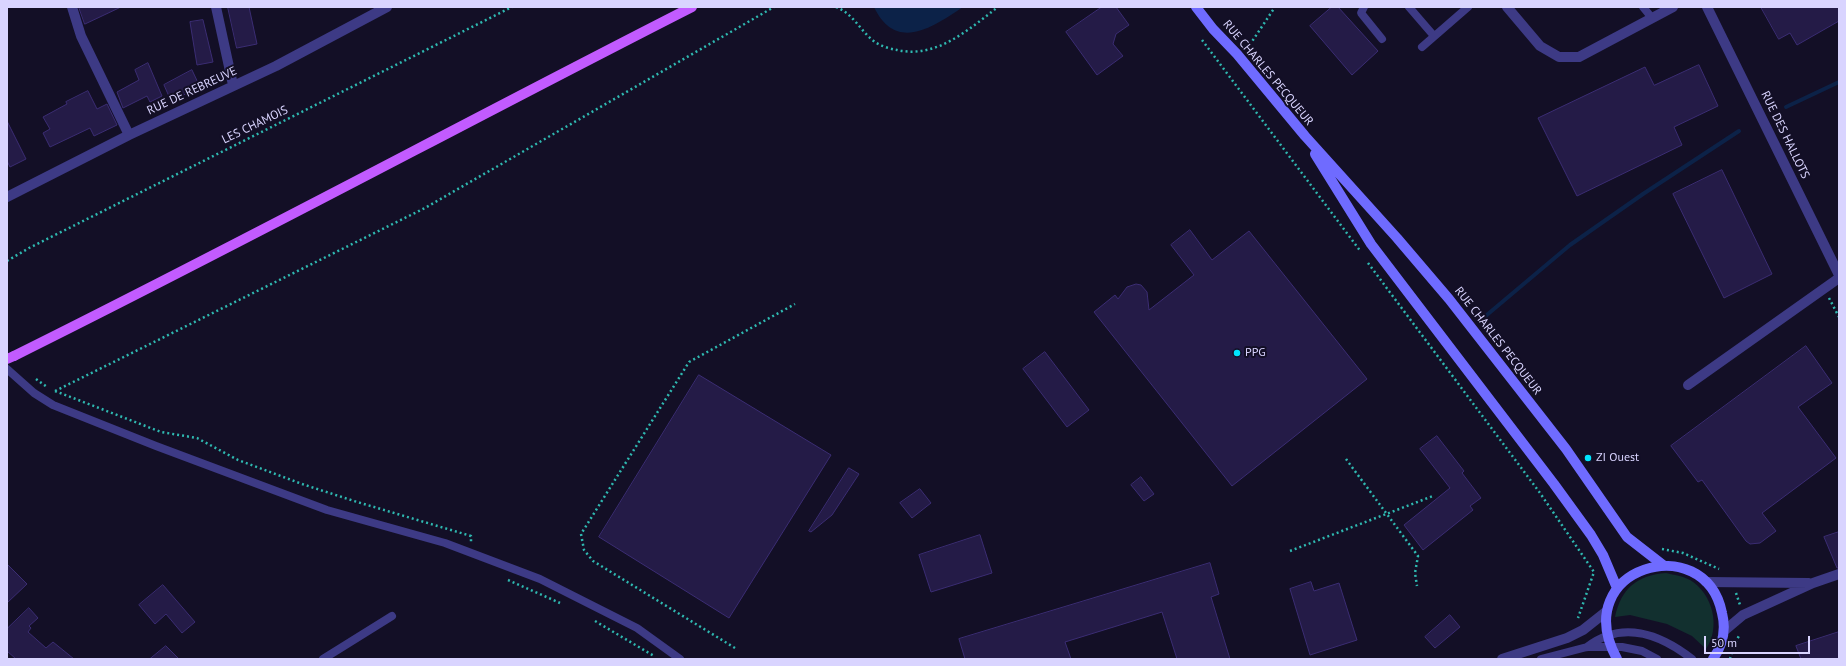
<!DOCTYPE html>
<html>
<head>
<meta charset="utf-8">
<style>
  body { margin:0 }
  #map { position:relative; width:1846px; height:666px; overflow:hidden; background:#130f26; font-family:"PT Sans",sans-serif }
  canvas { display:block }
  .frame { position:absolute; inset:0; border:8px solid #d9d4ff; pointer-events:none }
  .scale { position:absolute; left:1704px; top:636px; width:106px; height:18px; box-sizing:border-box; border:2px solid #d9d4ff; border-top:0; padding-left:5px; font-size:12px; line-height:14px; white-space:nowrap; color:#d9d4ff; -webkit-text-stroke:3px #130f26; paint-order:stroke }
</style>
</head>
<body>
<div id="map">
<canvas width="1846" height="666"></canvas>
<div class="frame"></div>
<div class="scale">50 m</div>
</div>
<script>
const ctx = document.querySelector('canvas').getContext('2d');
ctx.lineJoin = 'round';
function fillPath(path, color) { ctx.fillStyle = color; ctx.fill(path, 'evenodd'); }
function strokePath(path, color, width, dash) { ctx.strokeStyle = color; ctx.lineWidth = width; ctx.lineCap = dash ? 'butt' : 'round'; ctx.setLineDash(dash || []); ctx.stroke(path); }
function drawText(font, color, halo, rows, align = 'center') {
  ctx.font = font + ' "PT Sans",sans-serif'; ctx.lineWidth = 4; ctx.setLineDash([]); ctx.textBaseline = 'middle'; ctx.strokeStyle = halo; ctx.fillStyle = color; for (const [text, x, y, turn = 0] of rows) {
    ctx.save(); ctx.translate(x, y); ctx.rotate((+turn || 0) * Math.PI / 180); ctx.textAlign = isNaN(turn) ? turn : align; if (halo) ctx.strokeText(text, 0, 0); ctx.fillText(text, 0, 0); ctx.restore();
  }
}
fillPath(new Path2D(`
  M 1666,573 C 1674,575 1683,576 1690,580 C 1713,594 1721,627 1706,649 L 1692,636 L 1667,624 L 1630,615 L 1615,617 C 1621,589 1637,575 1666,573 Z`), '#12302f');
fillPath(new Path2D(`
  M 874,7 L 963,7 C 933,27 896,53 874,7 Z`), '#0c2248');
strokePath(new Path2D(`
  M 1786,107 L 1839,82
  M 1482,319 L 1570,245 L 1643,194 L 1739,131`), '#0c2248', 4);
const building = new Path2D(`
  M 79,7 L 121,7 L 85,24 Z
  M 228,7 L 249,7 L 257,44 L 237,48 Z
  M 1102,7 L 1116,7 L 1129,25 L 1116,34 L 1113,44 L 1123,56 L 1097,75 L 1066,32 Z
  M 1332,7 L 1338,7 L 1378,51 L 1352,75 L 1310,26 Z
  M 1761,7 L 1839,7 L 1839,21 L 1797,45 L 1790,33 L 1779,39 Z
  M 203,20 L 213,62 L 197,65 L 190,22 Z
  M 148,63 L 162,96 L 150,102 L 147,96 L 123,108 L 117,92 L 139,80 L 135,70 Z
  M 1699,65 L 1718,106 L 1674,127 L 1682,145 L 1577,196 L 1538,118 L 1645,67 L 1654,85 Z
  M 192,70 L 200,87 L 171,101 L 164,85 Z
  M 88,91 L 97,109 L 107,104 L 117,125 L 94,136 L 90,128 L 50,147 L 43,133 L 50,129 L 43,117 L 67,104 L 66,102 Z
  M 7,121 L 26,159 L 10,167 L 7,161 Z
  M 1722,170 L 1772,274 L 1724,298 L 1673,194 Z
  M 1190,230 L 1212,260 L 1249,231 L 1367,379 L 1232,486 L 1094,312 L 1115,295 L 1118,299 L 1127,287 L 1136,284 L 1141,285 L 1147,292 L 1149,310 L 1194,275 L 1171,245 Z
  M 1806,346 L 1832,383 L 1798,407 L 1836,458 L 1762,513 L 1776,531 L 1760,543 L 1750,544 L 1746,541 L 1702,480 L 1698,482 L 1671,446 Z
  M 1045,352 L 1089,410 L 1067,427 L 1023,369 Z
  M 699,375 L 831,455 L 729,618 L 599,537 Z
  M 1437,436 L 1464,471 L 1462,473 L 1481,498 L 1470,506 L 1473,510 L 1423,550 L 1404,525 L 1450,488 L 1420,449 Z
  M 849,468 L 859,474 L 832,515 L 811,532 L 809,531 Z
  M 1141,477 L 1154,494 L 1144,501 L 1131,485 Z
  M 920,489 L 931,503 L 912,518 L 900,503 Z
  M 1839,532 L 1839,568 L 1837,568 L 1824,537 Z
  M 980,535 L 992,573 L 931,592 L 919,555 Z
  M 1210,563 L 1219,594 L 1211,597 L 1230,659 L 1177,659 L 1162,612 L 1065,642 L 1071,659 L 965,659 L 959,639 Z
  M 7,564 L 27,584 L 7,603 Z
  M 1311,582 L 1314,591 L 1339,583 L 1357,640 L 1310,655 L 1290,589 Z
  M 163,585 L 195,622 L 182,633 L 166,614 L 155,624 L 139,605 Z
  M 29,608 L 38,618 L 29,626 L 31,628 L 28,632 L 46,648 L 53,642 L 74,659 L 16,659 L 7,651 L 7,629 Z
  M 1450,615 L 1460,627 L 1435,648 L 1425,637 Z
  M 1839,632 L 1839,659 L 1801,659 L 1796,646 Z
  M 166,646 L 179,659 L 150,659 Z`);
fillPath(building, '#241b47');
strokePath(building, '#3b2d73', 1);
strokePath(new Path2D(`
  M 836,7 C 854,14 860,31 875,42 C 881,46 890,49 897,50 C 937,59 969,29 998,7
  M 1202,40 L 1361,252
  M 1245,47 L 1251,43 L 1275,7
  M 7,261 L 29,248 L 512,7
  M 1368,263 L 1540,493 L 1594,572 L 1578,618
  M 1829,298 L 1839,317
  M 36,379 L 47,387
  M 55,391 L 425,208 L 774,7
  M 55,391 L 161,432 L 197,438 L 238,460 L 302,484 L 354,501 L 471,536 L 471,542
  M 1346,459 L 1418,556 L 1415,573 L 1417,586
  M 1662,549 L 1683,553 L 1719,569
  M 1290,551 L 1433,496
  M 508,580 L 560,603
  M 1736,593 L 1740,605
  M 595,621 L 654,656
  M 1733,647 L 1740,634
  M 735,648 L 593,561 L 584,550 L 581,534 L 689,362 L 795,304
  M 1730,659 L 1732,652`), '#2fb8b0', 2.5, [2, 3]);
strokePath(new Path2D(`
  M 1364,7 L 1361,13 L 1382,39
  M 1409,7 L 1434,36
  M 1643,7 L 1652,18
  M 1422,47 L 1468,7
  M 7,369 L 34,393 L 53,405 L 156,446 L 327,510 L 445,543 L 540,579 L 637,628 L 680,659
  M 1587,647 C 1622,620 1660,634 1692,659
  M 323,659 L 392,616
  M 1541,659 L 1587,647 L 1622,647 L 1642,651 L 1657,659`), '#3d3a85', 8);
strokePath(new Path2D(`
  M 72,7 L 81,36 L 129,135
  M 216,7 L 233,85
  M 1507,7 L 1540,46 L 1559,57 L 1579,57 L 1673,7
  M 1707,7 L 1839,275
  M 7,197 L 129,135 L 276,66 L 387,7
  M 1688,385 L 1839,278`), '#3d3a85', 10);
strokePath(new Path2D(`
  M 1706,582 L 1809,583
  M 1724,631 L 1743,615 L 1813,583 L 1839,574
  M 1502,659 L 1567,638 L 1583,630 L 1607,611`), '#3d3a85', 10);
strokePath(new Path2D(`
  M 1196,7 L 1213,29 L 1237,54 L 1305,136 L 1397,238 L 1449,299 L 1566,449 L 1627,537 L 1663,565
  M 1315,154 L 1371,244 L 1554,484 L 1591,535 L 1603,555 L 1617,588
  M 1617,659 C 1567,567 1705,528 1722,613 C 1726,629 1723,645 1713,659`), '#6f6bff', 10);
strokePath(new Path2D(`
  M 14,356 C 242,243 466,122 692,7`), '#c25bff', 10);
strokePath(new Path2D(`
  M 7,359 L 14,356`), '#c25bff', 10);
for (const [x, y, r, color] of [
  [1237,353,4,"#00e5ff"],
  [1588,458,4,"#00e5ff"]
]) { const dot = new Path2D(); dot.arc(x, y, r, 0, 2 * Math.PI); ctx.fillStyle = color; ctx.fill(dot); strokePath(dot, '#130f26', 1.5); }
drawText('12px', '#d9d4ff', '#130f26', [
  ["RUE CHARLES PECQUEUR",1268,73,50],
  ["RUE DE REBREUVE",192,91,-25],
  ["LES CHAMOIS",255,125,-26],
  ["RUE DES HALLOTS",1785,135,64],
  ["RUE CHARLES PECQUEUR",1498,341,52]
]);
drawText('12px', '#d9d4ff', '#130f26', [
  ["PPG",1245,353],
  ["ZI Ouest",1596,458]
], 'left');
</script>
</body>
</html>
